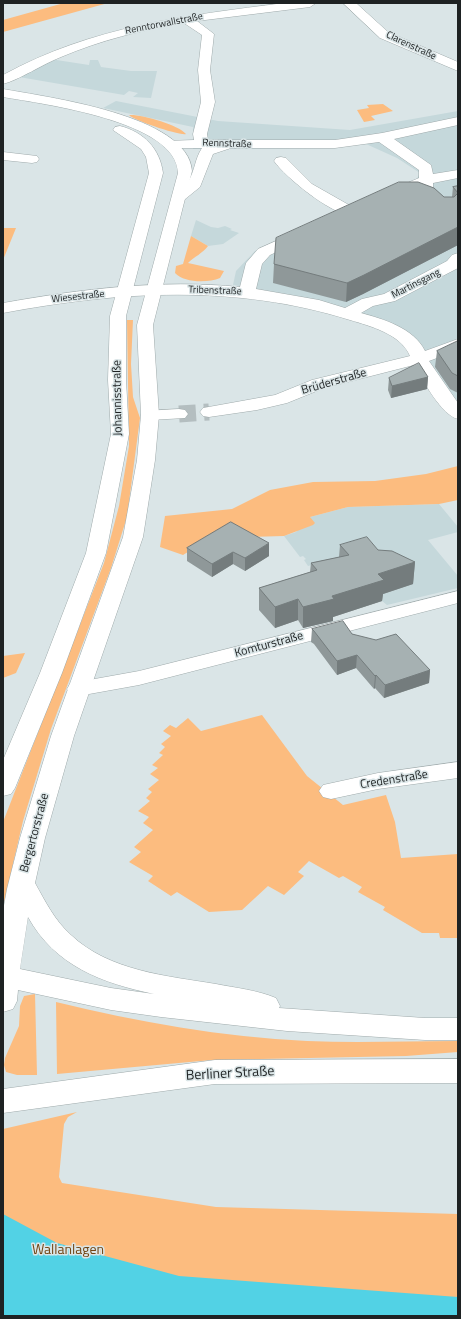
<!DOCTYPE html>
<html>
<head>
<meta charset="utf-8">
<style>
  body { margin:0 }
  #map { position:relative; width:461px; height:1319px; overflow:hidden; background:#dae5e7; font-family:"Titillium Web",sans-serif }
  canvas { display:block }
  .frame { position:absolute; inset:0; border:4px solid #1e2223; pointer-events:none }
</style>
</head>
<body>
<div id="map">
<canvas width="461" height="1319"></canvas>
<div class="frame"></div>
</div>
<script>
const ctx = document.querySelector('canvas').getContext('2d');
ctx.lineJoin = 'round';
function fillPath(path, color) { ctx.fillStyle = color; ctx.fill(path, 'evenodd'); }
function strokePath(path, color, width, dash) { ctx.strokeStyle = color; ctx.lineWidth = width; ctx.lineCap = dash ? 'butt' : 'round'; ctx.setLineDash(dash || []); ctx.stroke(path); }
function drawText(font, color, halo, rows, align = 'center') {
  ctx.font = font + ' "Titillium Web",sans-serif'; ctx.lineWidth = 3; ctx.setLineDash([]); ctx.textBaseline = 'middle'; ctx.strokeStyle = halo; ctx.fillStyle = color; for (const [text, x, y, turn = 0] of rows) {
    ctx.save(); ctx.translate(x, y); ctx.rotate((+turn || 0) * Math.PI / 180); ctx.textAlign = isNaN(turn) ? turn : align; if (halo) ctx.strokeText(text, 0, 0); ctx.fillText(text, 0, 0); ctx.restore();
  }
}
fillPath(new Path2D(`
  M 50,59 L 89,65 L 90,60 L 98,60 L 101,67 L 131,71 L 157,71 L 151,98 L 133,97 L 138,93 L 129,91 L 124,95 L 19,77 Z
  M 116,101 L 218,121 L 350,130 L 458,111 L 458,405 L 416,344 L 338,307 L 297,296 L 233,285 L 236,271 L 255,251 L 415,182 L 420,173 L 397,158 L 366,144 L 319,148 L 193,149 L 193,127 L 103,108 Z
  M 196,220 L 211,227 L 218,228 L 225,226 L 232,229 L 230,230 L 239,233 L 223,244 L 208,246 L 191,236 Z
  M 439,504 L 458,527 L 458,532 L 428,540 L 458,576 L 458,588 L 387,605 L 331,560 L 308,566 L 304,560 L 306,559 L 303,556 L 300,557 L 284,536 L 296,532 L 300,528 L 312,524 L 310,517 L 348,507 Z`), '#c5d8db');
fillPath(new Path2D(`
  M 64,3 L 108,3 L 3,32 L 3,20 Z
  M 383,104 L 393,111 L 371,116 L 375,120 L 364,122 L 357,110 L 369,108 L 367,105 Z
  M 129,115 C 141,114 179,125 186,134 C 180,136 133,120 129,115 Z
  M 3,228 L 16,228 L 3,260 Z
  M 191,236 L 208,246 C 203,253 194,257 188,263 L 224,271 L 220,278 C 208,283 184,283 175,273 L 176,266 L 183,264 Z
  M 127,320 L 133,320 L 131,364 L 133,397 L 140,418 L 127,517 L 111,568 L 51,729 L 23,821 L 3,907 L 3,822 L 104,563 L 119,506 L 129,446 Z
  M 458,466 L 458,500 L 439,504 L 348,507 L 310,517 L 315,523 L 313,525 L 284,536 L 249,537 L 230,526 L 183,555 L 160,547 L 165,516 L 232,509 L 270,490 L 313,482 L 375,481 L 426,474 Z
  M 25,653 L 16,673 L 3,678 L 3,656 Z
  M 262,715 L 307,776 L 343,805 L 386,795 L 395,822 L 401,858 L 458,854 L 458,938 L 440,938 L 439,933 L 422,933 L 383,910 L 385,907 L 358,892 L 362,887 L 343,876 L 339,878 L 309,861 L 298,872 L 304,876 L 284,895 L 268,886 L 242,910 L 209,912 L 177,892 L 171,896 L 148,881 L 153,876 L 129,862 L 141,852 L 134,847 L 153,830 L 143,823 L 149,817 L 138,811 L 150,801 L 146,798 L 152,792 L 148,789 L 159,780 L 150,774 L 158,768 L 152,765 L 163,755 L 159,753 L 165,747 L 161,744 L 171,736 L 163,731 L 170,725 L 176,728 L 188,718 L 201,731 Z
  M 35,994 L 37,1075 L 17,1075 L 6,1072 L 4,1065 L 5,1058 L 19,1026 L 20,1006 L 24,996 Z
  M 56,1002 C 138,1022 222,1037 307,1041 C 357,1043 408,1041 458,1041 L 458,1052 L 406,1056 L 212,1060 L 57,1074 Z
  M 77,1112 L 68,1117 L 64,1124 L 59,1177 L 62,1183 L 216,1207 L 458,1214 L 458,1316 L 3,1316 L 3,1129 Z`), '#fcbc7f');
fillPath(new Path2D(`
  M 3,1214 L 57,1243 L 179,1276 L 458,1297 L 458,1316 L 3,1316 Z`), '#52d2e5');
strokePath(new Path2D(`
  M 179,414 L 209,412`), '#b4bec0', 17, [17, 8]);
const street = new Path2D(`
  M 284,3 L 316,3 L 310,7 L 197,21 L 214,34 L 210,70 L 215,102 L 207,134 L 208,140 L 335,140 L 382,133 L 458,117 L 458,125 L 394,139 L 431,165 L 433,174 L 458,170 L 458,178 L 433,183 L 433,187 L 437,192 L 435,195 L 425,195 L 419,188 L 396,198 L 386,198 L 384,195 L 386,192 L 419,178 L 419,170 L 379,142 L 335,148 L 231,148 L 213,154 L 200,187 L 184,200 L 174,200 L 172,197 C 176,191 185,188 188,182 C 195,171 195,158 202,148 L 171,148 L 166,147 L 164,144 L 166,141 L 194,140 L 193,134 L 201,102 L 198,70 L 202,35 L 184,23 C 142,30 101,40 61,57 C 43,64 19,80 3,84 L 3,75 C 93,26 184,16 284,3 Z
  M 343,3 L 356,3 L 388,32 L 458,62 L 458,71 L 380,38 Z
  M 3,152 L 37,156 L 39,159 L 37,162 L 32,163 L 3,160 Z
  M 281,157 L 286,158 L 312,184 L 356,209 L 359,212 L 356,215 C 337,220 285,177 274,161 L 276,158 Z
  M 303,229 L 308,231 L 311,234 L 308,237 L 270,255 L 262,264 L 256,289 L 319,300 L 345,308 L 362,299 L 384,294 L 447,261 L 452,255 L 458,253 L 458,268 L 395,301 L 373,306 L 361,313 C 383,319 414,328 425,351 L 458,339 L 458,350 L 429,361 L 458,403 L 458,419 C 441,415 423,380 414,365 L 324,388 L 287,403 L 257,410 L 209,417 L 203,416 L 200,412 L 203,408 L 275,395 L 312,380 L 410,356 C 401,334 370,326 350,320 C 235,284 120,291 3,313 L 3,303 C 81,289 161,279 240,287 L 246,263 L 258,249 Z
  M 179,409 L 185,410 L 188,414 L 185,418 L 150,420 L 144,419 L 141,415 L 144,411 Z
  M 458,591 L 458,603 L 139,685 L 78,696 L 70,694 L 67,689 L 70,684 L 78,682 L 139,671 Z
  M 458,762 L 458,778 L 378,789 L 331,799 L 323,797 L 319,791 L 323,785 L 378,773 Z`);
const secondary = new Path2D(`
  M 3,89 C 46,97 189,115 192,171 L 153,325 L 159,415 L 155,460 L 143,537 L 74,736 L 45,838 L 35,883 C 45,901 55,921 71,935 C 109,971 167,976 216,984 C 236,988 257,990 276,998 L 280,1006 L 279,1008 L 425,1018 L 458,1018 L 458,1040 L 425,1040 L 287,1031 L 161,1017 L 111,1010 L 18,990 L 17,1001 L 13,1009 L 3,1012 L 3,911 L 7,889 L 20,838 L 51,736 L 123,537 L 137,460 L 141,415 L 137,325 L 178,173 C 177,121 43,104 3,97 ZM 28,917 C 55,966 102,983 154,994 L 111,988 L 20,969 Z
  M 120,126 C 144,132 160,149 163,173 L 126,316 L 126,380 L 129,434 L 106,553 L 62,673 L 15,788 L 11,794 L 3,796 L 3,760 L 40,673 L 86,553 L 111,434 L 108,380 L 110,316 L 149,173 L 146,157 L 141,149 L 113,130 L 115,127 Z
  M 458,1059 L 458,1083 L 215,1084 L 3,1113 L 3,1089 L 215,1060 Z`);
strokePath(street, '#9faaab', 1);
strokePath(secondary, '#9faaab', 1);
fillPath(street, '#fff');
fillPath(secondary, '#fff');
fillPath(new Path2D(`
  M 458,186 L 458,245 L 363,294 L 346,302 L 273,283 L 274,264 L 444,197 L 452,197 L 453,187 Z
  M 458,341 L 458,393 L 450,389 L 435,367 L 437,351 Z
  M 428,377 L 427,389 L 391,398 L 388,390 L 389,378 Z
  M 231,522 L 269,556 L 245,571 L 233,564 L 212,577 L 187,561 L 187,548 Z
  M 340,545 L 378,550 L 415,562 L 413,584 L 383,594 L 382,601 L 333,617 L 333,621 L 303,628 L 298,620 L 275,628 L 259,610 L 259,588 L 310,572 L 311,563 L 339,557 Z
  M 312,629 L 352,634 L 430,670 L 429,683 L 384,698 L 375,688 L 374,689 L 356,668 L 337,675 L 314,644 L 311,642 Z`), '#8f9899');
fillPath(new Path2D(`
  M 458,227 L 458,245 L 363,294 L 346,302 L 347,283 Z
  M 428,377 L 427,389 L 391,398 L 392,386 Z
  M 269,543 L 269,556 L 245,571 L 245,558 Z
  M 233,552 L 233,564 L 212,577 L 212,564 Z
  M 415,562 L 413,584 L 383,594 L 382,601 L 333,617 L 333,621 L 303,628 L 303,607 L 332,596 L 378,574 Z
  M 298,599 L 298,620 L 275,628 L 275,607 Z
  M 357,655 L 356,668 L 337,675 L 337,661 Z
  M 430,670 L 429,683 L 384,698 L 385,685 Z
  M 376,675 L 375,688 L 374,689 L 375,676 Z`), '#747c7d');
const building = new Path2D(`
  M 399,182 L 418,182 L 434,188 L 444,197 L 454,197 L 458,193 L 458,227 L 364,275 L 347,283 L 274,264 L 276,238 Z
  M 458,186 L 458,193 L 453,187 Z
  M 458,341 L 458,376 L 452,373 L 437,351 Z
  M 419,363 L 428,377 L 392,386 L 389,378 Z
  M 231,522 L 269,543 L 245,558 L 233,552 L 212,564 L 187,548 Z
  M 367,537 L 378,550 L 392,551 L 415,562 L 378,574 L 384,580 L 332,596 L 334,599 L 303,607 L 298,599 L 275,607 L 259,588 L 317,570 L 311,563 L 349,555 L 340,545 Z
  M 343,621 L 352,634 L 376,640 L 396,634 L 430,670 L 385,685 L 376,675 L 375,676 L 357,655 L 337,661 L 314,631 L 312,629 Z`);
fillPath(building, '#a6b1b2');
strokePath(building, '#747c7d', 1);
drawText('10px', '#1e2223', '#dae5e7', [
  ["Renntorwallstraße",164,24,-11],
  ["Clarenstraße",411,46,25],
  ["Rennstraße",227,144,2],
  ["Martinsgang",416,284,-27],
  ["Tribenstraße",215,291,2],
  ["Wiesestraße",78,297,-6]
]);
drawText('12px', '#1e2223', '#dae5e7', [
  ["Brüderstraße",334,382,-16],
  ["Johannisstraße",118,398,-91],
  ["Komturstraße",269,645,-15],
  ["Credenstraße",394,780,-9],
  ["Bergertorstraße",35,833,-75]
]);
drawText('14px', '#1e2223', '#dae5e7', [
  ["Berliner Straße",230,1074,-3]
]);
drawText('14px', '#714514', '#dae5e7', [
  ["Wallanlagen",68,1251]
]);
</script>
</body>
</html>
